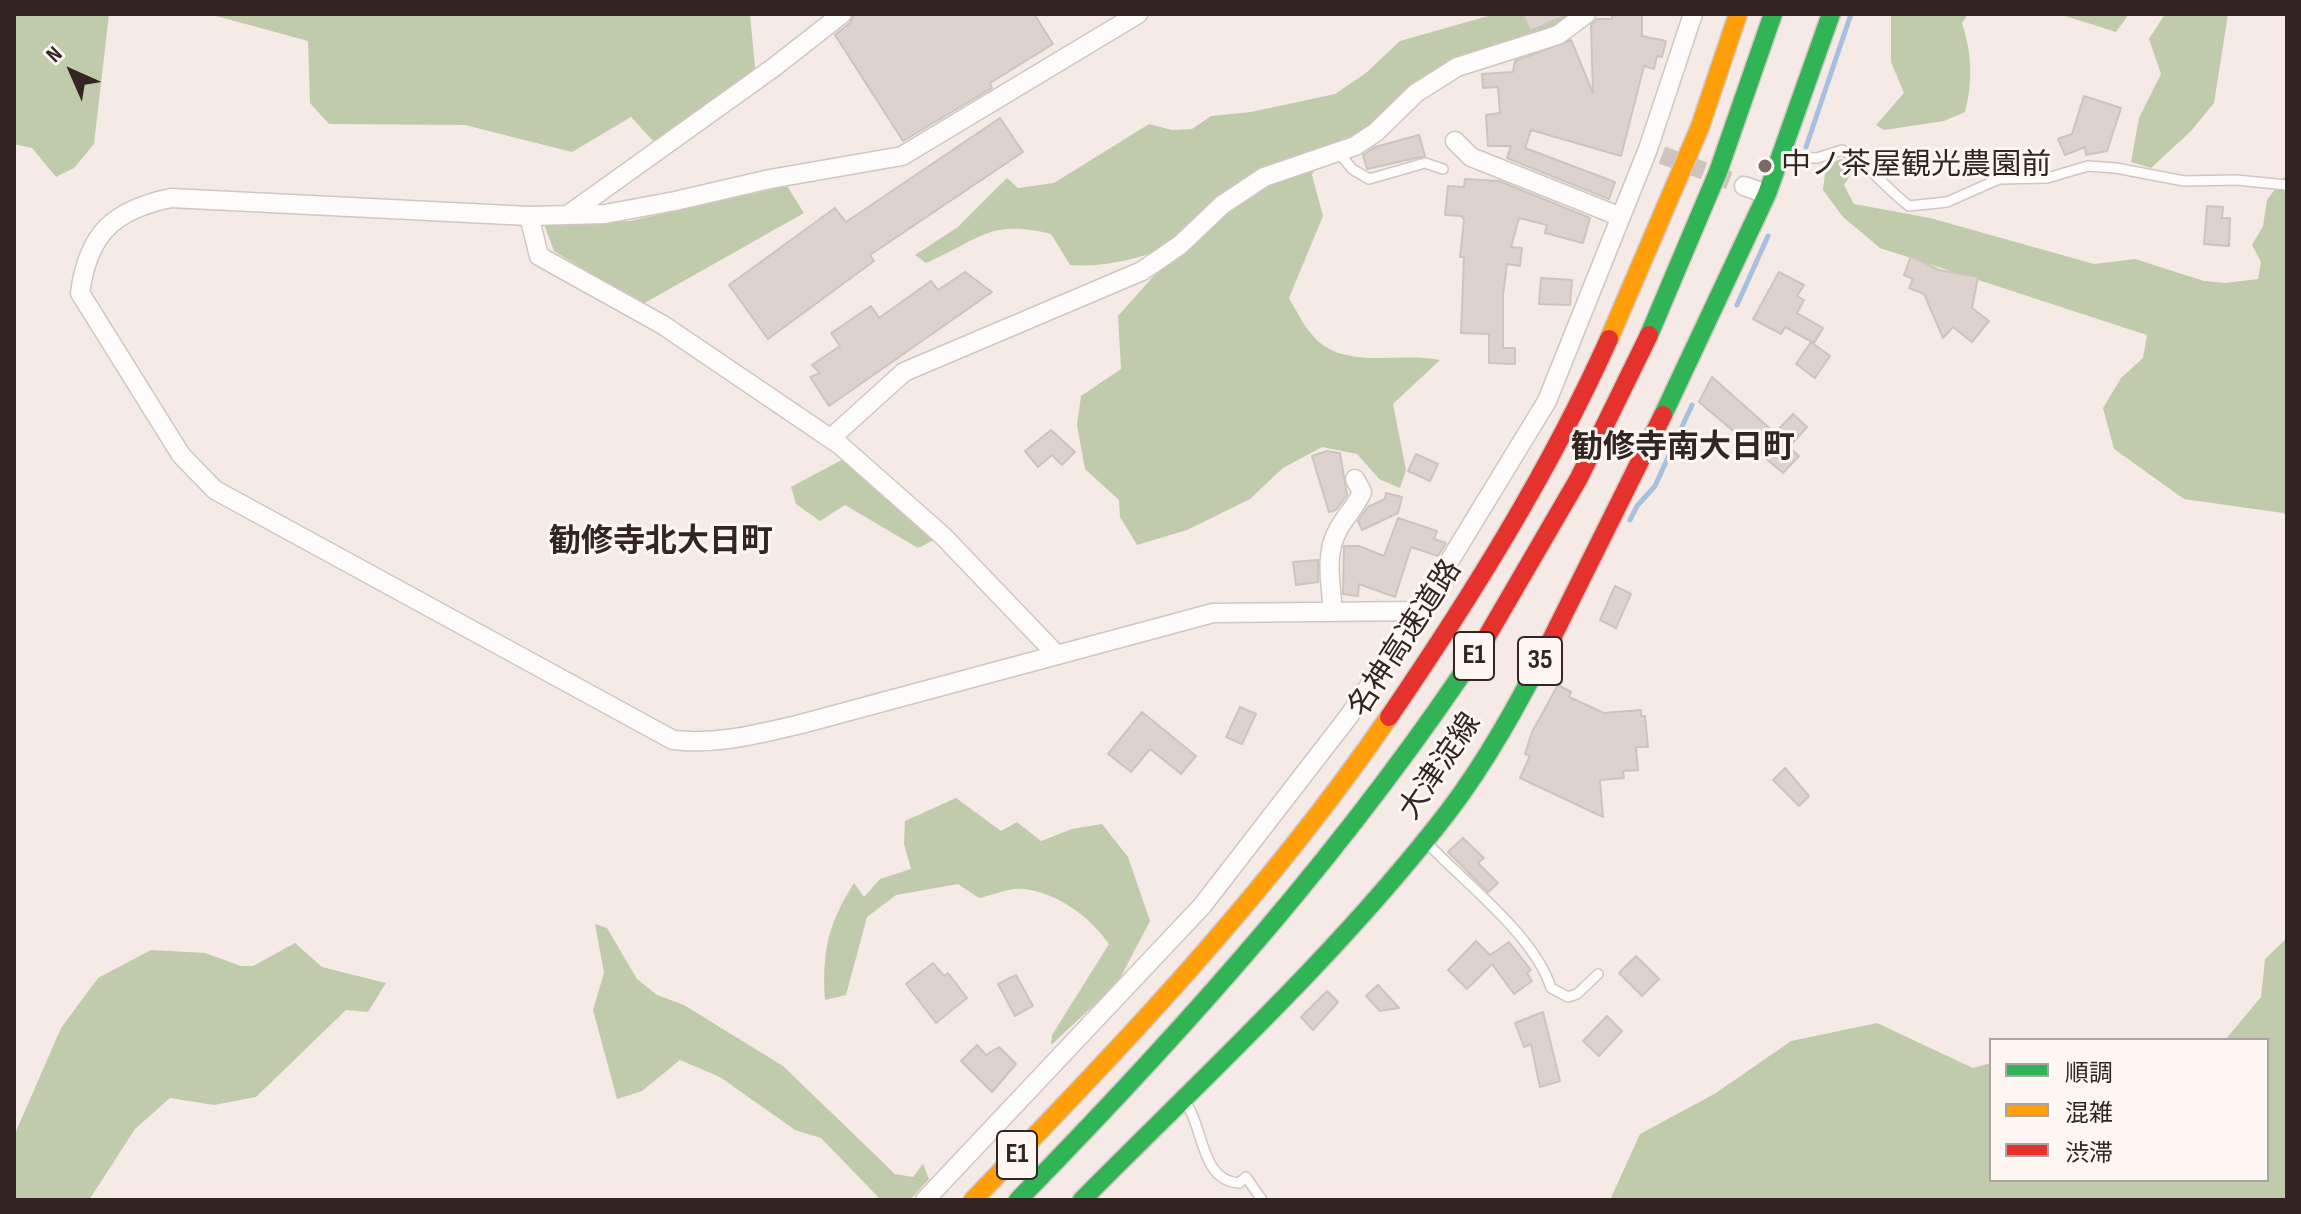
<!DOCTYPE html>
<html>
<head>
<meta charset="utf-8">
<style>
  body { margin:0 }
  #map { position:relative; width:2301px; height:1214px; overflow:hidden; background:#f5eae5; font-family:"Sofia Sans Condensed","Noto Sans JP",sans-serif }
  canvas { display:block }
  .frame { position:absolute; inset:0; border:16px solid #332622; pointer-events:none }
  .legend { position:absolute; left:1989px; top:1038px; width:280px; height:144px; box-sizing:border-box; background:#fef7f4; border:2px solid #ada3a0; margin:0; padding:10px 14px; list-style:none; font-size:24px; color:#332622 }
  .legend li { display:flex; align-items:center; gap:16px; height:40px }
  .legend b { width:40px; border:2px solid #ada3a0 }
  .north { position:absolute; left:32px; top:32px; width:80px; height:80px; -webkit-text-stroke:6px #fef7f4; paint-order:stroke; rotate:315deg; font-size:22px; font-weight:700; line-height:32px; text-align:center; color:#332622 }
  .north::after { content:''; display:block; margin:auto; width:28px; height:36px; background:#332622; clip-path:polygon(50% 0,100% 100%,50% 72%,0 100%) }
</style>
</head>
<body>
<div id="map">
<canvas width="2301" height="1214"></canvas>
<div class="frame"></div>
<ul class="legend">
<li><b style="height:10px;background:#30b455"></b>順調</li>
<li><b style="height:10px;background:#ff9f0a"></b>混雑</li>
<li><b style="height:10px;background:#e5322d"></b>渋滞</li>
</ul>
<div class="north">N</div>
</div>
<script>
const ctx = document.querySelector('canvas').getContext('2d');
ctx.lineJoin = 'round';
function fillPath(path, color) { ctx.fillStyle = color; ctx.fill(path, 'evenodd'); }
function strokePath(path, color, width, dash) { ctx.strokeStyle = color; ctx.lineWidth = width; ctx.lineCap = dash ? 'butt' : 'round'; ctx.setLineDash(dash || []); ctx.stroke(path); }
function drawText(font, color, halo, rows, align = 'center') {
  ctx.font = font + ' "Sofia Sans Condensed","Noto Sans JP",sans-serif'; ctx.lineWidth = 6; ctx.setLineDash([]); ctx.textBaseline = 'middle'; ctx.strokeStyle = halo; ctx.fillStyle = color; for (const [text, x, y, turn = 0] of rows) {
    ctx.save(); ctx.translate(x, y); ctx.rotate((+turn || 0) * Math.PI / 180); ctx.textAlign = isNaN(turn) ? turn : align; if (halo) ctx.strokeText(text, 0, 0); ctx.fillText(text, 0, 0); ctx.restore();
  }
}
fillPath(new Path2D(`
  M 14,14 L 109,14 L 94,144 L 74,168 L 56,177 L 32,148 L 14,144 Z
  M 209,14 L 750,14 L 755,68 L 701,117 L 655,143 L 631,117 L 572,152 L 465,125 L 329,124 L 310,103 L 308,41 Z
  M 1495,14 L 1580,14 L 1561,26 L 1464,58 L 1370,145 L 1323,150 L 1312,175 L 1323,216 L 1289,298 C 1297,312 1306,330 1318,341 C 1349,369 1400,352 1440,360 L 1393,404 L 1406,470 L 1400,488 L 1379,479 L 1357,454 L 1322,447 L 1283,468 L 1250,499 L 1187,530 L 1137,545 L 1120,517 L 1119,500 L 1085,469 L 1077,425 L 1081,396 L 1121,369 L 1118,316 L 1184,242 C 1145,256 1111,268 1070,265 L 1051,234 C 989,219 981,239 926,263 L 915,255 L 958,227 L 1007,178 L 1018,188 L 1054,183 L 1149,124 L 1172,130 L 1192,129 L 1211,116 L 1251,112 L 1335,94 L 1366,73 L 1400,41 Z
  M 1891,14 L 1968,14 L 1962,23 C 1972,54 1973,80 1965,112 L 1944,121 L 1884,130 L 1876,125 L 1904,93 L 1891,62 Z
  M 2059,14 L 2129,14 L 2116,32 Z
  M 2165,14 L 2228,14 L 2214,103 L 2191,131 L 2151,168 L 2131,162 L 2139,118 L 2161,74 L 2149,39 Z
  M 1841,159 L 1853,163 L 1853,171 L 1844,185 L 1854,204 L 1930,218 L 2094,264 L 2135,259 L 2204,281 L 2225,283 L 2258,279 L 2261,262 L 2252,245 L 2263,226 L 2267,200 L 2284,177 L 2287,183 L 2287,516 L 2283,513 L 2184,499 L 2114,449 L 2103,408 L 2121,378 L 2143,358 L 2147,335 L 1880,248 L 1843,217 L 1823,190 L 1826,165 Z
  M 787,186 L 804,213 L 641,305 L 554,251 L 544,224 L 630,221 Z
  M 847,457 L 936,539 L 918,548 L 845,505 L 820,521 L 796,504 L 791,487 Z
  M 956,798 L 1001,831 L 1017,822 L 1041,841 L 1072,829 L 1102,824 L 1128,857 L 1150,921 L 1117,984 L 1051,1045 L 1052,1035 L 1109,944 C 1090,917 1058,893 1024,889 C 1011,887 992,895 979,898 L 958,884 L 896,895 L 867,917 L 846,995 L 825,1000 C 822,951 828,924 854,883 L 864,897 L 880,879 L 911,869 L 904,844 L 905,821 Z
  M 595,924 L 607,928 L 637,979 L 657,995 L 684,1005 L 783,1066 L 895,1174 L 913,1177 L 923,1164 L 929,1179 L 910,1200 L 881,1200 L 821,1138 L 795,1130 L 720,1077 L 680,1060 L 642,1091 L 617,1099 L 593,1010 L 604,973 Z
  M 2287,938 L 2287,1200 L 1610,1200 L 1640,1134 L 1716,1093 L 1791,1041 L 1877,1023 L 1973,1068 L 1991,1063 L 1991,1180 L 2267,1180 L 2267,1040 L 2225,1040 L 2261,997 L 2265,959 Z
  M 295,943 L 322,967 L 386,983 L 368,1012 L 346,1010 L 256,1097 L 214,1105 L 170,1098 L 135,1129 L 89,1200 L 14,1200 L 14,1136 L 61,1028 L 98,978 L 151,950 L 205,953 L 241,966 L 253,966 Z`), '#c0cbab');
strokePath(new Path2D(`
  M 1806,147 L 1851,14
  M 1737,305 L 1768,236
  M 1630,520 L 1637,506 L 1655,486 L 1692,405`), '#a7c0df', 5);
const building = new Path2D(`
  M 854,14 L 1034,14 L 1053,44 L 990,83 L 992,88 L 903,141 L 835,35 L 850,23 Z
  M 1523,14 L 1561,14 L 1562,17 L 1530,31 Z
  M 1612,14 L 1642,14 L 1642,36 L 1666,41 L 1662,57 L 1657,56 L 1654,69 L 1644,66 L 1621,156 L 1531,130 L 1525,148 L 1615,182 L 1609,199 L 1507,158 L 1511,146 L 1488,146 L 1486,115 L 1500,113 L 1498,87 L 1483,88 L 1482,74 L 1513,72 L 1515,61 L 1571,40 L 1593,93 L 1591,25 L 1597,19 L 1612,19 Z
  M 2084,96 L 2121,108 L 2107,151 L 2086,155 L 2085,147 L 2065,155 L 2058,139 L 2072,134 Z
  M 1000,118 L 1023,152 L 870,255 L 874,261 L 768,339 L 729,285 L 835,208 L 846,222 Z
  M 1419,135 L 1425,156 L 1367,169 L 1363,155 L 1375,147 Z
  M 1465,179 L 1499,181 L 1590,218 L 1583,243 L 1545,233 L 1547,225 L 1519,218 L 1511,247 L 1522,248 L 1520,266 L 1507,264 L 1503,295 L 1503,348 L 1515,348 L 1515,364 L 1489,363 L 1489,334 L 1461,333 L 1464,257 L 1460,257 L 1464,220 L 1462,216 L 1445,215 L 1448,186 L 1464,187 Z
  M 2207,206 L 2223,207 L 2222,218 L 2230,218 L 2229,246 L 2204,244 Z
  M 1911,256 L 1939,270 L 1978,277 L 1972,308 L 1989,321 L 1972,342 L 1953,327 L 1943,338 L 1924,294 L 1909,288 L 1913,279 L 1904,275 Z
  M 965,272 L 992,292 L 829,406 L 810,377 L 820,373 L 812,365 L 840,346 L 831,333 L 871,306 L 879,318 L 931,281 L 938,290 Z
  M 1779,272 L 1804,285 L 1797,296 L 1804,300 L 1797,313 L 1823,328 L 1814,343 L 1785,327 L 1781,334 L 1753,319 Z
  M 1541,278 L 1572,280 L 1570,305 L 1539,304 Z
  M 1811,342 L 1830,356 L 1815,378 L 1796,364 Z
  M 1712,377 L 1775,433 L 1793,414 L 1807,427 L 1789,447 L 1799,456 L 1783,473 L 1699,402 Z
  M 1051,430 L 1075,452 L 1062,465 L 1052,455 L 1038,467 L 1025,451 Z
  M 1327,451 L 1340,453 L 1347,495 L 1336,510 L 1329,512 L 1312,456 Z
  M 1416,454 L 1438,464 L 1430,481 L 1408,471 Z
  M 1386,493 L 1402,497 L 1398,513 L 1362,530 L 1358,521 L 1368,507 L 1385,499 Z
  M 1398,518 L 1437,531 L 1434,539 L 1446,543 L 1438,556 L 1411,547 L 1395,597 L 1359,584 L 1358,596 L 1343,594 L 1344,546 L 1359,546 L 1384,556 Z
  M 1318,560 L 1318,582 L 1296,585 L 1293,562 Z
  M 1615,586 L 1631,594 L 1616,628 L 1600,620 Z
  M 1558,685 L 1571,692 L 1569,697 L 1604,713 L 1641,710 L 1641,716 L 1645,716 L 1648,747 L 1636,747 L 1638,770 L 1623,771 L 1624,778 L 1600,780 L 1603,817 L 1520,778 L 1530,756 L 1525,754 L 1532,732 Z
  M 1240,707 L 1256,714 L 1242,744 L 1226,737 Z
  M 1142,712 L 1196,756 L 1181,774 L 1150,749 L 1131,772 L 1108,754 Z
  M 1785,768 L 1809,796 L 1799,806 L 1773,780 Z
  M 1463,838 L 1484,858 L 1478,863 L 1498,883 L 1488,892 L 1448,852 Z
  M 1476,941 L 1490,955 L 1509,942 L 1531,970 L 1527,973 L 1532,981 L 1514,994 L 1492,964 L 1467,989 L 1448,970 Z
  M 1636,956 L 1659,979 L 1642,996 L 1619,973 Z
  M 933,963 L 944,976 L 948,973 L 967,998 L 936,1023 L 906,984 Z
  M 1016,975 L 1033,1006 L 1015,1016 L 998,984 Z
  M 1378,985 L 1399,1008 L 1380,1011 L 1366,996 Z
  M 1327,991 L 1338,1002 L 1313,1030 L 1301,1017 Z
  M 1543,1012 L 1560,1081 L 1540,1087 L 1531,1044 L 1524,1047 L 1515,1023 Z
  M 1607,1016 L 1622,1031 L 1599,1056 L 1583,1041 Z
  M 977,1045 L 986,1055 L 999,1047 L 1016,1064 L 992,1092 L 961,1061 Z`);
fillPath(building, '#ded2ce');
strokePath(building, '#cec4be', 2);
strokePath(new Path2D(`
  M 1662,155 L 1744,186`), '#cec3be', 18, [18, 9]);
const lane = new Path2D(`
  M 1338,151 L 1352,169 L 1369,179 L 1425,163 L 1443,169
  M 1786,157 L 1817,158 L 1842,150 C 1869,164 1885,188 1909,206 L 1947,202 L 1999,179 L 2047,178 L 2088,166 L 2116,168 L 2184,181 L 2236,180 L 2287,185
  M 1427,843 C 1465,883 1535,936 1551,988 L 1568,997 L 1577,994 L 1598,974
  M 1185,1102 C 1204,1126 1200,1181 1239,1183 L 1246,1177 L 1262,1200`);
const street = new Path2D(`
  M 1138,14 L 902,156 L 770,179 L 675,201 L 605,214 L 529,216 L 171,198 C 113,210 88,234 80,293 L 181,455 L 215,490 L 673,740 C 718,745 758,734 801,724 L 1213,613 L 1419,611
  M 1455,141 L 1471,157 L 1621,217
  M 1744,186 L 1767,194
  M 569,214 L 773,68 L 842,14
  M 529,216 L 539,256 L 663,325 L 840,445 L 943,536 L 1055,653
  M 831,438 L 904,372 L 1142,271 L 1180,245 L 1222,205 L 1264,177 L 1355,146 L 1376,132 L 1416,93 L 1457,67 L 1558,35 L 1586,14
  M 1333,612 C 1331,584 1324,555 1338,530 C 1345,516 1356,507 1362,492 L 1355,479
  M 925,1200 L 1202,906 L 1349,716 L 1419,611 L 1547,401 L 1648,149 L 1693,14`);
const fast = new Path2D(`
  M 1649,335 L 1718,172 L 1773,14
  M 1663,415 L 1767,194 L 1831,14
  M 1018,1200 C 1189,1025 1351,844 1486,638
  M 1082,1200 C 1207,1074 1340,952 1448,812 C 1487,761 1519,702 1548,646`);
const slow = new Path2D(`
  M 1609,339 L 1700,127 L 1738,14
  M 973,1200 C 1122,1047 1268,893 1389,717`);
const jam = new Path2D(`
  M 1486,638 L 1579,478 L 1649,335
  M 1548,646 L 1663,415
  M 1389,717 C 1471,597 1549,472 1609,339`);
strokePath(lane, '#d2c6c3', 12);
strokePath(street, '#d2c6c3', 21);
strokePath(fast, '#d2c6c3', 21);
strokePath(slow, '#d2c6c3', 21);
strokePath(jam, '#d2c6c3', 21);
strokePath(lane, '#fefcfb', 9);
strokePath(street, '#fefcfb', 18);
strokePath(fast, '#30b455', 18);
strokePath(slow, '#ff9f0a', 18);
strokePath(jam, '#e5322d', 18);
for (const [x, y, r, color] of [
  [1765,166,8,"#776b66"]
]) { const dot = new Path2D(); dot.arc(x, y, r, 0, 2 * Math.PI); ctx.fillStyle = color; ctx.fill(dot); strokePath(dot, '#fef7f4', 3); }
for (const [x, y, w] of [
  [1474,656,40],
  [1540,661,44],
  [1017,1155,40]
]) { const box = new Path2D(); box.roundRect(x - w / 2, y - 24, w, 48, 6); ctx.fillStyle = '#fef7f4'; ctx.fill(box); strokePath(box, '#332622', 2); }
drawText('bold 28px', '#332622', null, [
  ["E1",1474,656],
  ["35",1540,661],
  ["E1",1017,1155]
]);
drawText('30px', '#332622', '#fef7f4', [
  ["中ノ茶屋観光農園前",1781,166]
], 'left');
drawText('30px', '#332622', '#fef7f4', [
  ["名神高速道路",1406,639,-57],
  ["大津淀線",1441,767,-56]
]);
drawText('bold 32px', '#332622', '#fef7f4', [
  ["勧修寺南大日町",1683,449],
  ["勧修寺北大日町",661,543]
]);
</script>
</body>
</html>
